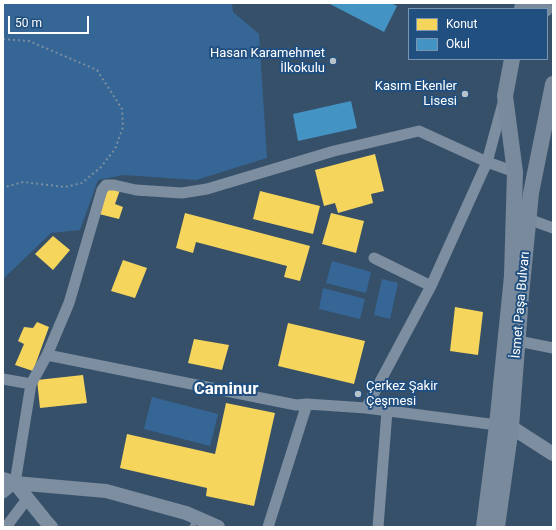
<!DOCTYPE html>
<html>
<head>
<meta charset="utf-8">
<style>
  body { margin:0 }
  #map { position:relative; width:556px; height:530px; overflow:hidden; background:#375069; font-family:Roboto,sans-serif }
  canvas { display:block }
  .frame { position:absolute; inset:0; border:4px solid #fff; pointer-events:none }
  .legend { position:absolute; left:408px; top:8px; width:140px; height:52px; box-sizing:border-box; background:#214f7f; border:1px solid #7a95b2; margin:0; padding:5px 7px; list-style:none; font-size:12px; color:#fff }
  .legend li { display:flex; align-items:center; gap:8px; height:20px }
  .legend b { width:20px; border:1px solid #7a95b2 }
  .scale { position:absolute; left:8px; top:16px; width:81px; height:18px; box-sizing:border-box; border:2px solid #fff; border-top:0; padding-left:5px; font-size:12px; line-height:14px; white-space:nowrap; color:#fff; -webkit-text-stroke:3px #214f7f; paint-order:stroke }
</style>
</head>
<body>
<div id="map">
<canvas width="556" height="530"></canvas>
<div class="frame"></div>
<ul class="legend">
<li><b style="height:11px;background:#f6d55c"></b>Konut</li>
<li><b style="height:11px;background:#4393c3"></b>Okul</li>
</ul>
<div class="scale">50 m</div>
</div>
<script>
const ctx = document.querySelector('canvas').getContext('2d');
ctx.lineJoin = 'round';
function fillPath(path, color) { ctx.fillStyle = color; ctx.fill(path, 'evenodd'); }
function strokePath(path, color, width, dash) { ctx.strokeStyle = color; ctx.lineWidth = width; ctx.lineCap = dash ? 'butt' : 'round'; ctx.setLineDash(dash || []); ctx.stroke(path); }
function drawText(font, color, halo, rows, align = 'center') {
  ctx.font = font + ' Roboto,sans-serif'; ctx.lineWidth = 4; ctx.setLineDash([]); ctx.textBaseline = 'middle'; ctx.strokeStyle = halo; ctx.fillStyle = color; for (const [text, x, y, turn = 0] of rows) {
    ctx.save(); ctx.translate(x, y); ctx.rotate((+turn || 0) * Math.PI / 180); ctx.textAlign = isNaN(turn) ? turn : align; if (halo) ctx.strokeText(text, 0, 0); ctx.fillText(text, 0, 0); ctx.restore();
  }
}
fillPath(new Path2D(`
  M 3,3 L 232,3 L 233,12 L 259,34 L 267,158 L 196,180 L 124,175 L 98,180 L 80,230 L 51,233 L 3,279 Z
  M 332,261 L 371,272 L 366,293 L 326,283 Z
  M 382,279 L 398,283 L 390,319 L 374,315 Z
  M 323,288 L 365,299 L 360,319 L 319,309 Z
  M 152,397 L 218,414 L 210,446 L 144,429 Z`), '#356696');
fillPath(new Path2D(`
  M 375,154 L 384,191 L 371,194 L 373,203 L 338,213 L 335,203 L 324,206 L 315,170 Z
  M 108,188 L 120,190 L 115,204 L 123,207 L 119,219 L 99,214 Z
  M 260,191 L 320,206 L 313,234 L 253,219 Z
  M 185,213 L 310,246 L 300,281 L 284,277 L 287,266 L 196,242 L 193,253 L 176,248 Z
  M 331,213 L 364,221 L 356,253 L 322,244 Z
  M 53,236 L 70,250 L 53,270 L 35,254 Z
  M 123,260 L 147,268 L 135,298 L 111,291 Z
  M 455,307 L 483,312 L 478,355 L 450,351 Z
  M 37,322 L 49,327 L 33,371 L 15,365 L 24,344 L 18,341 L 24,327 L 33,328 Z
  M 288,323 L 365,341 L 354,384 L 278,366 Z
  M 194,339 L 229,345 L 222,370 L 188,363 Z
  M 83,375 L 87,403 L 40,408 L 37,380 Z
  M 226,403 L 275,413 L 254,506 L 206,496 L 207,488 L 120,468 L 127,434 L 215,454 Z`), '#f6d55c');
fillPath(new Path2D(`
  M 328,3 L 391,3 L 397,6 L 384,32 Z
  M 351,101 L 357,128 L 298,141 L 293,114 Z`), '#4393c3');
strokePath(new Path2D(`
  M 3,39 L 29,41 L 97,70 L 122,109 L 123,127 L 115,149 L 101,167 L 82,183 L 65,187 L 23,182 L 5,187`), '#7c8ea0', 2, [2, 3]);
strokePath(new Path2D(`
  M 192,527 L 197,518`), '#7c8ea0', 5.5);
strokePath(new Path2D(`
  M 528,219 L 553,228
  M 374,258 L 431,286
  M 518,341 L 553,348
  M 47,355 L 296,405 L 307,404 L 366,408 L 497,425
  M 3,379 L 31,384
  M 366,408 L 431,286 L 487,162 L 503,103
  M 3,493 L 15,483 L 31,384 L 47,355 L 69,303 L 102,190 L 106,185 L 114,185 L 136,190 L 182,193 L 207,189 L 334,151 L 419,131 L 487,162 L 515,172
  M 6,527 L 27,499
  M 268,527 L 307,404
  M 378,527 L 387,411`), '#7c8ea0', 11);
strokePath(new Path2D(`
  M 502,425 L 511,427 L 553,454
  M 3,479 L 15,483 L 106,491 L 186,513 L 218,527
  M 15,483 L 44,519 L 51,527`), '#7c8ea0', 14);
strokePath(new Path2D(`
  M 533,3 L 545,9
  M 522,9 L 523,3
  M 484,527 L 497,425 L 512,276 L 515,172 L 505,96 L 512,59
  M 497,527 L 511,427 L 521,295 L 531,193 L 553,84`), '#788a9b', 16);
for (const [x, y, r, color] of [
  [333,61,4,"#b9c2ca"],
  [465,94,4,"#b9c2ca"],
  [358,394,4,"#b9c2ca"]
]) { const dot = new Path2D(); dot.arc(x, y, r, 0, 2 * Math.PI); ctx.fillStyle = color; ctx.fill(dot); strokePath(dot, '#214f7f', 1.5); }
drawText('13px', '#fff', '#214f7f', [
  ["Hasan Karamehmet",325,54],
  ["İlkokulu",325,69],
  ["Kasım Ekenler",457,87],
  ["Lisesi",457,102],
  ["Çerkez Şakir",366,387,"left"],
  ["Çeşmesi",366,402,"left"]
], 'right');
drawText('13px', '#fff', '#214f7f', [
  ["İsmet Paşa Bulvarı",521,305,-85]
]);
drawText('bold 17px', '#fff', '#214f7f', [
  ["Caminur",226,390]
]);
</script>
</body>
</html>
